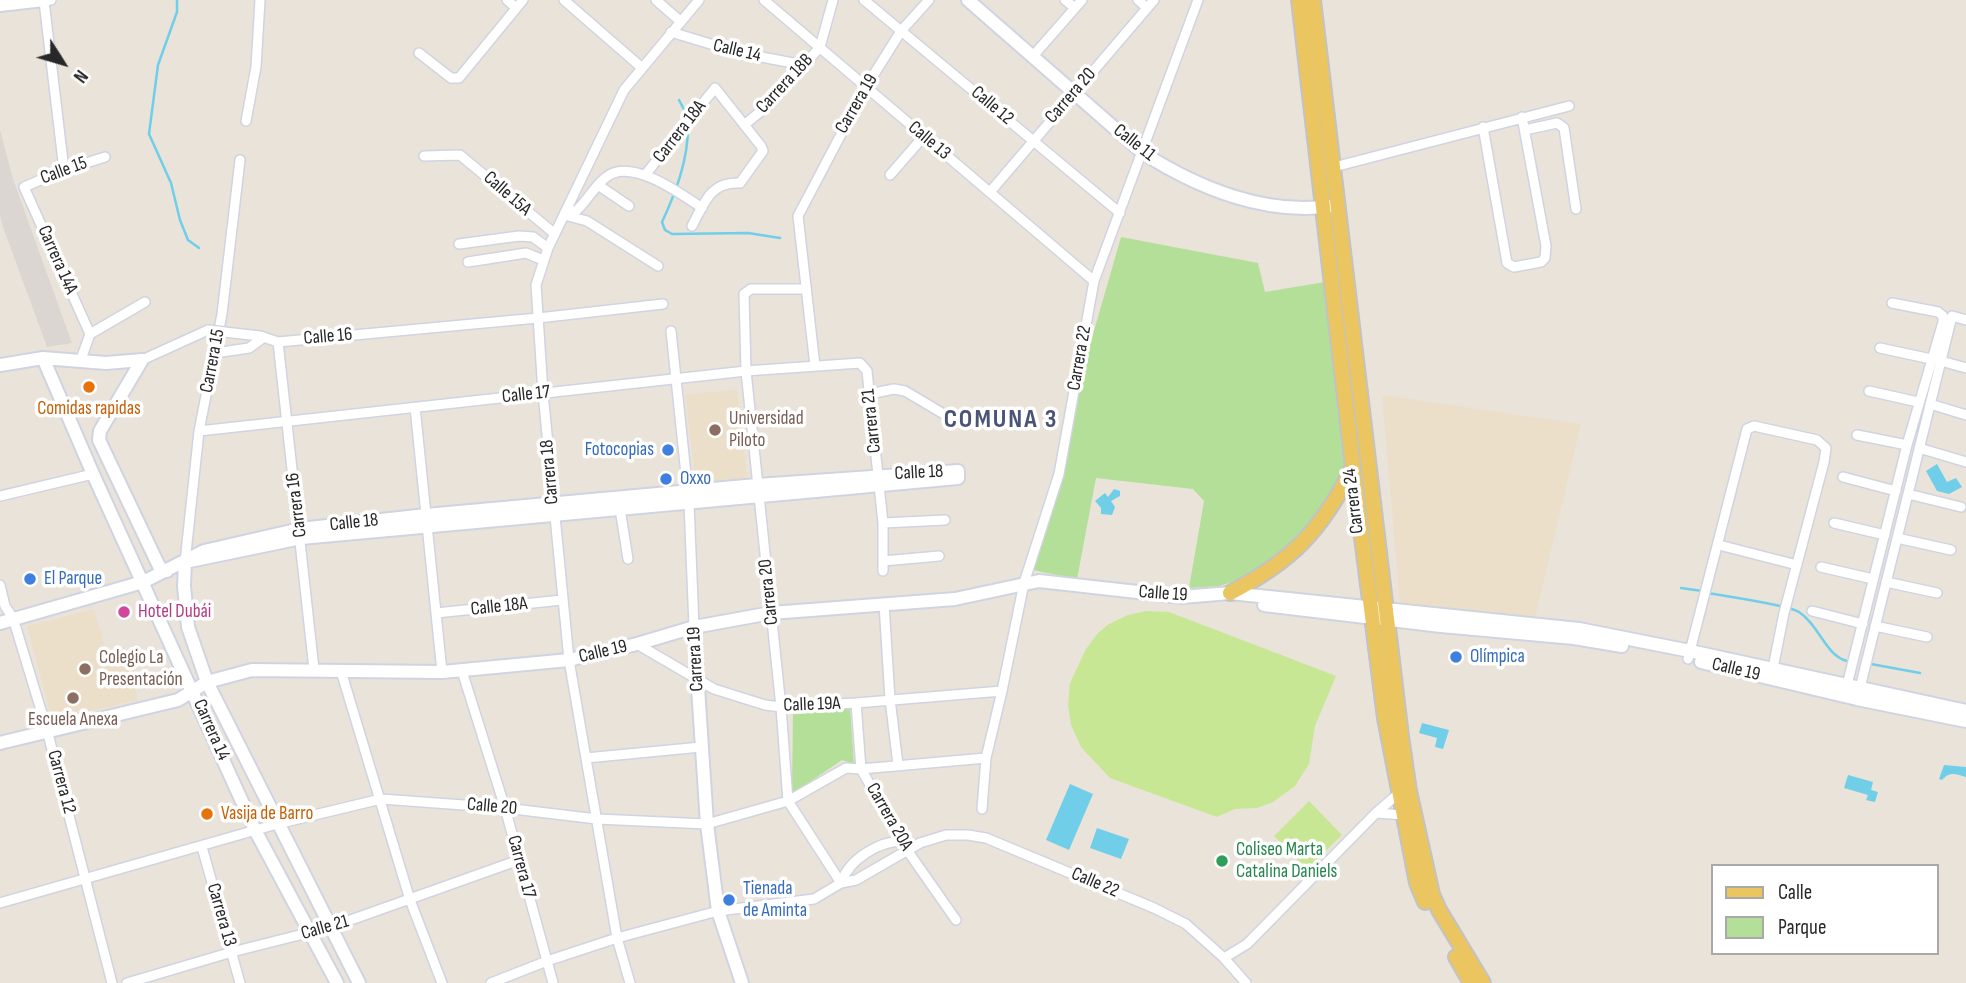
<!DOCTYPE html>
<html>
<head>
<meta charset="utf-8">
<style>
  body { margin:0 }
  #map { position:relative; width:1966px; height:983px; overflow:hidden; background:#eae3da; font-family:"Sofia Sans Condensed",sans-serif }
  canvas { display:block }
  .legend { position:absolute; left:1711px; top:864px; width:228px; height:91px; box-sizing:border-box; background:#fff; border:2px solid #a9a9a9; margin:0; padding:9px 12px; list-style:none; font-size:21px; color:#282828 }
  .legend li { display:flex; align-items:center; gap:14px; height:35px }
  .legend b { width:35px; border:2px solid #a9a9a9 }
  .north { position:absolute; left:28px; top:28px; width:70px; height:70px; -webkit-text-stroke:5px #fff; paint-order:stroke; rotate:127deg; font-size:19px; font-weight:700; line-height:28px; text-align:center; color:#282828 }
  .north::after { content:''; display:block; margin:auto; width:24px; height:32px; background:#282828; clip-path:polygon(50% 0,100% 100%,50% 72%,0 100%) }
</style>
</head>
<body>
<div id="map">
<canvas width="1966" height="983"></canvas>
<ul class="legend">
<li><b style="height:9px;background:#ebc55f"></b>Calle</li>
<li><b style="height:19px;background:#b3df98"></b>Parque</li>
</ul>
<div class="north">N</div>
</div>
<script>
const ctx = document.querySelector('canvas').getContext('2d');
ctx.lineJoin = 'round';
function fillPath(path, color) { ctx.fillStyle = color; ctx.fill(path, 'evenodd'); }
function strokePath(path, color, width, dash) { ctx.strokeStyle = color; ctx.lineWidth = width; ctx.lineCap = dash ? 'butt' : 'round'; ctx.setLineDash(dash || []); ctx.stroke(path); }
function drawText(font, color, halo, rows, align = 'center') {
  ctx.font = font + ' "Sofia Sans Condensed",sans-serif'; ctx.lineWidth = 7; ctx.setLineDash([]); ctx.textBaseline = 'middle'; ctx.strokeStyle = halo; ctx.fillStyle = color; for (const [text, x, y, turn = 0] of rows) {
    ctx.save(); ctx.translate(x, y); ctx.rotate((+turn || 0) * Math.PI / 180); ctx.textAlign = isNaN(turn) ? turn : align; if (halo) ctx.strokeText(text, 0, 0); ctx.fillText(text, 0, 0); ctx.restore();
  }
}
fillPath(new Path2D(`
  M 737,390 L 748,482 L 696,486 L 685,394 Z
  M 1382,395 L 1581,424 L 1535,618 L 1400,604 Z
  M 94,609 L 108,657 L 127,653 L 138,700 L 52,720 L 27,626 Z`), '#ecdfca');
fillPath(new Path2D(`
  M 1121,237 L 1258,263 L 1265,292 L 1325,282 L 1344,438 L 1345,467 L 1328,505 L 1288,551 L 1256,575 L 1219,586 L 1189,588 L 1204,501 L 1193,489 L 1096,478 L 1077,579 L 1033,570 L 1064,466 L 1077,390 Z
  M 850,708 L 854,764 L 842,760 L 792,794 L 793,712 Z`), '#b3df98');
fillPath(new Path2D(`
  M 1147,611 L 1169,612 L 1336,676 L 1315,726 L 1309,764 L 1295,786 L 1273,802 L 1257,808 L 1235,809 L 1217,817 L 1110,778 L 1081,747 L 1071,725 L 1068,705 L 1070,683 L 1086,649 L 1098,633 L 1109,624 L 1128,615 Z
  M 1309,801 L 1342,835 L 1307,869 L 1274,836 Z`), '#c7e794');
fillPath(new Path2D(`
  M 0,130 L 13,179 L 72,343 L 47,347 L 3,227 L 0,215 Z`), '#dbd6d1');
fillPath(new Path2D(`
  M 1937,464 L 1947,482 L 1956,478 L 1962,487 L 1949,494 L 1937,491 L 1926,471 Z
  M 1114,489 L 1120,491 L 1120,496 L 1111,501 L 1115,507 L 1112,515 L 1101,514 L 1101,508 L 1095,501 L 1105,493 L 1108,497 Z
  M 1422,723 L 1449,730 L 1443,749 L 1435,747 L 1437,738 L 1419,733 Z
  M 1944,765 L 1966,767 L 1966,777 C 1956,774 1950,771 1942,780 L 1939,779 Z
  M 1848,775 L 1873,782 L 1871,790 L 1878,792 L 1875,802 L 1866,800 L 1868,795 L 1844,788 Z
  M 1070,784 L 1093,794 L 1069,850 L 1046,840 Z
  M 1097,828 L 1129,839 L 1121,859 L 1090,848 Z`), '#70cee9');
strokePath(new Path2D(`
  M 177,0 L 177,12 L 158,65 L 149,134 L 171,183 L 180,220 L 188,240 L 199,248
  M 679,100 L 688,117
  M 688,127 C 688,160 676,192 662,222 L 665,230 L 672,234 L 748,233 L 780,238
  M 1681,588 L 1702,591
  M 1708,593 C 1724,596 1789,605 1799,612 C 1820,626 1825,655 1847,661
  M 1871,664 L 1920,673`), '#70cee9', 2.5);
const minor = new Path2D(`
  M 51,0 L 44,1 L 64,170
  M 507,0 L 516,8
  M 564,0 L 641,67
  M 656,0 L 680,21
  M 764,0 L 1094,281
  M 864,0 L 1120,213
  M 1065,0 L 1075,8
  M 1138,0 L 1147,8
  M 671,32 L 740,53 L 804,65
  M 419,53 L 451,78 L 459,78 L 523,0
  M 1033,56 L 1082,0
  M 246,121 L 256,67 L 260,0
  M 744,125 L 771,103 L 820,47 L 833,0
  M 1483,127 L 1507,263 L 1514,267 L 1541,262 L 1545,258 L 1546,246 L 1522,117
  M 1525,130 L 1557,123 L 1564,128 L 1576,209
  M 424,156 L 460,155 L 555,234
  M 1331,170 L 1334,167 L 1569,106
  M 645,175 L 715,88 L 761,146 L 763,151 L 740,183 C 710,181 704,204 692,226
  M 890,175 L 924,136
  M 598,185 L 629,206
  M 990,192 L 1154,0
  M 565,212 L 576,211 C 587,201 594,187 605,178 C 629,156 680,193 702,208
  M 564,215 L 587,221 L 658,266
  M 459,244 L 519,236 L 533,237 L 548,248
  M 468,262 L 526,253 L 543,260
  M 804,289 L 751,289 L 744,294 L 746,371 L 781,707 L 788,801 L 841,883
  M 671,331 L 689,503 L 694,627
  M 233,333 L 260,336 L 278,342 L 538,318 L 663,304
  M 90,334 L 24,187 L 64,170 L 105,157
  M 90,334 L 145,302
  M 278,342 L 314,669
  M 1880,348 L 1931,359
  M 215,353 L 249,348 L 264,337
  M 142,360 L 208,330
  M 1941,361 L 1966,368
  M 80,362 L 90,334
  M 815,366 L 798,216 L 866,87 L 901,31 L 929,0
  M 1869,391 L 1918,402
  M 869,394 L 894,389 L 905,391 L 947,416
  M 1930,404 L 1966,415
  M 415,407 L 442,672
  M 199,431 L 746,371 L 860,363 L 867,371 L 883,523 L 883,571
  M 1857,435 L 1907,445
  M 1919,448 L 1966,462
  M 1843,477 L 1896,491
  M 1908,494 L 1961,507
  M 0,496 L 93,474
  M 620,509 L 628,559
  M 883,523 L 945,520
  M 1834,523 L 1885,535
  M 1897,538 L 1951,550
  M 1719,545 L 1797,565
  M 883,561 L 939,556
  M 185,562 L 199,431 L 222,314 L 240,160
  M 1821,567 L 1873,579
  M 1886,582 L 1937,593
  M 0,585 L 5,606 L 13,618 L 47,730 L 112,983
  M 884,604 L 890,699 L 898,765
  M 1812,611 L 1863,624
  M 436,613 L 562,600
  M 1875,626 L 1927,637
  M 637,644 L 714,689 L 765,705 L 781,707 L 856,703 L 1002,691
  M 1688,659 L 1747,429 L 1754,426 L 1817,440 L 1826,448 L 1824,462 L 1784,613 L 1772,673
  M 341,671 L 410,900 L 442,983
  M 462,671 L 505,808 L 553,983
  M 1847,685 L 1907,445 L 1943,322 L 1943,316 L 1938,312 L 1892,303
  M 1860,688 L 1952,316 L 1966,320
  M 856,703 L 861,769 L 907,850 L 956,920
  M 586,758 L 701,747
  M 982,809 L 986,758 L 1002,691 L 1024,583 L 1059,474 L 1094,281 L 1198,0
  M 1376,813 L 1404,815
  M 202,847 L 240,983
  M 841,883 C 849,859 880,840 905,841
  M 0,903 L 277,824 L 381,799 L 505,808 L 597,819 L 707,824 L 788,801 L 846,768 L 861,769 L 986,758
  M 1224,958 L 1247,944 L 1376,813 L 1399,793
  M 127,983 L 232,952 L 331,927 L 519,860
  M 491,983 L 547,961 L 617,938 L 718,911 L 814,899 L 841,883 L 856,880 L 920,843 L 946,835 L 968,835 L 986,838 L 1154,908 L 1186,924 L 1224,958 L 1246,983
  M 630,983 L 617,938 L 569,660 L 543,393 L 536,285 L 548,248 L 624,90 L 699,0`);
const tertiary = new Path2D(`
  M 968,0 L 1143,153 C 1198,188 1266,216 1332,206
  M 0,5 L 44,0
  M 43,358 L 93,474 L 255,830 L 337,983
  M 142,360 L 100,431 L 99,440 L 157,562 L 160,568 L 167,571
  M 0,365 L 43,358 L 106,363 L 142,360
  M 185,562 L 184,586 L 188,627 L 207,682 L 359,983
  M 1264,605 L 1441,626 L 1574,638 L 1622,646
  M 0,623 L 143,582 L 204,551 L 300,529 L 426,515 L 757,485 L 958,471 L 958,478 L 301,538 L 185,562
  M 694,627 L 707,824 L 718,911 L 742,983
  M 1701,662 L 1857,699 L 1966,721
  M 0,743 L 178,700 L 207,682 L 252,670 L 442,672 L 569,660 L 637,644 L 694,627 L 771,613 L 955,599 L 1039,581 L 1182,597 L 1230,593 L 1579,629 L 1690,651 L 1966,711`);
const primary = new Path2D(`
  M 1299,0 L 1353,467 L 1385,718 L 1417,883 L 1425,902
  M 1313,0 L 1401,736 L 1409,791 L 1432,894 L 1439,910 L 1483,983
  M 1230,593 C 1292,561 1322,530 1353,467
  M 1456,957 L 1471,983`);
strokePath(minor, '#d0d4e1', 12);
strokePath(tertiary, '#d0d4e1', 16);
strokePath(primary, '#c3c3c3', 18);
strokePath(minor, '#fff', 9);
strokePath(tertiary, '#fff', 12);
strokePath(primary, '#ebc55f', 14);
const minorBridge = new Path2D(`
  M 208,330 L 233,333`);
strokePath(minorBridge, '#d0d4e1', 12, []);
strokePath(minorBridge, '#fff', 9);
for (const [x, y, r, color] of [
  [89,387,7,"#e8710a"],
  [715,430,7,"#8d6e63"],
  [668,450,7,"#3f7fe0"],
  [666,479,7,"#3f7fe0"],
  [30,579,7,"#3f7fe0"],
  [124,612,7,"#d1479c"],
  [1456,657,7,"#3f7fe0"],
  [85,669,7,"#8d6e63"],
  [73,698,7,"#8d6e63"],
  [207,814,7,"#e8710a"],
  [1222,861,7,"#2e9e5b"],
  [729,900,7,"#3f7fe0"]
]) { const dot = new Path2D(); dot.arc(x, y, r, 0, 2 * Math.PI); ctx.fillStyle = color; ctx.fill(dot); strokePath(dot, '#fff', 2.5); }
drawText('19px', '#282828', '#fff', [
  ["Calle 14",737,51,13],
  ["Carrera 18B",785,84,-47],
  ["Carrera 20",1071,96,-49],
  ["Carrera 19",857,104,-60],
  ["Calle 12",992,106,40],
  ["Carrera 18A",680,132,-52],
  ["Calle 13",929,141,40],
  ["Calle 11",1134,143,38],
  ["Calle 15",64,171,-20],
  ["Calle 15A",507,194,41],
  ["Carrera 14A",57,260,66],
  ["Calle 16",328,337,-5],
  ["Carrera 22",1080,358,-80],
  ["Carrera 15",213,361,-79],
  ["Calle 17",526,395,-6],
  ["Carrera 21",872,421,-96],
  ["Carrera 18",550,472,-95],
  ["Calle 18",919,473,-3],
  ["Carrera 24",1354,501,-97],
  ["Carrera 16",297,505,-97],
  ["Calle 18",354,523,-6],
  ["Carrera 20",769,592,-96],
  ["Calle 19",1163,594,4],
  ["Calle 18A",499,607,-6],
  ["Calle 19",603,652,-13],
  ["Carrera 19",696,659,-93],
  ["Calle 19",1736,670,13],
  ["Calle 19A",812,705,-2],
  ["Carrera 14",211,730,66],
  ["Carrera 12",61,782,75],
  ["Calle 20",492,807,5],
  ["Carrera 20A",889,817,60],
  ["Carrera 17",521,867,75],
  ["Calle 22",1095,883,23],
  ["Carrera 13",221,915,74],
  ["Calle 21",325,928,-16]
]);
drawText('19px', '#c56008', '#fff', [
  ["Comidas rapidas",89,409],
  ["Vasija de Barro",221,814,"left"]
]);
drawText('19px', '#785e54', '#fff', [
  ["Universidad",729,419],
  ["Piloto",729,441],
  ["Colegio La",99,658],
  ["Presentación",99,680],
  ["Escuela Anexa",73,720,"center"]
], 'left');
drawText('19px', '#366cbe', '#fff', [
  ["Fotocopias",654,450,"right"],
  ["Oxxo",680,479],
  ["El Parque",44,579],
  ["Olímpica",1470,657],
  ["Tienada",743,889],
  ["de Aminta",743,911]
], 'left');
drawText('19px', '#b23c85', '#fff', [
  ["Hotel Dubái",138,612]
], 'left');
drawText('19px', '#27864d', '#fff', [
  ["Coliseo Marta",1236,850],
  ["Catalina Daniels",1236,872]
], 'left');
ctx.letterSpacing = '2px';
drawText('bold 26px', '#4b5477', '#fff', [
  ["COMUNA 3",1001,420]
]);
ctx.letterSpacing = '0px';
</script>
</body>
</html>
